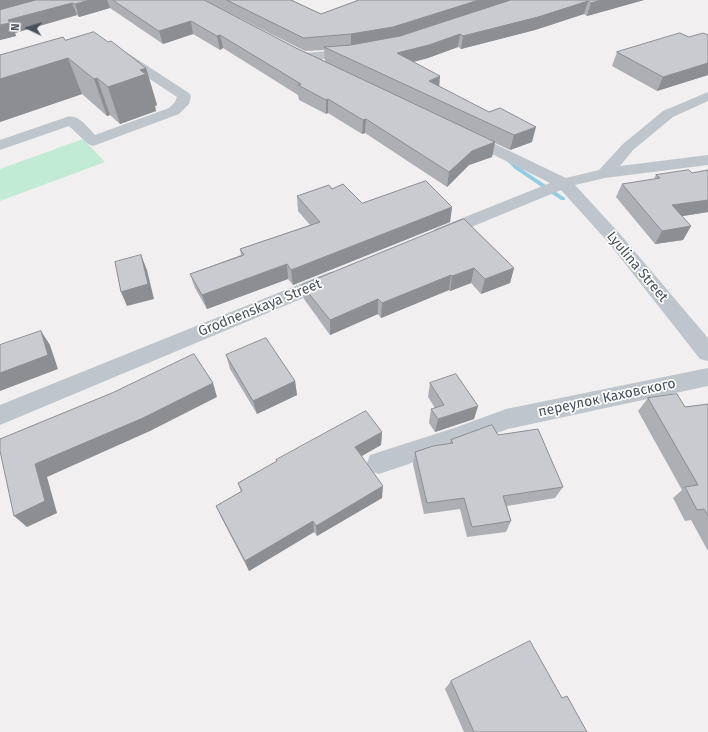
<!DOCTYPE html>
<html>
<head>
<meta charset="utf-8">
<style>
  body { margin:0 }
  #map { position:relative; width:708px; height:732px; overflow:hidden; background:#f1efef; font-family:"Fira Sans",sans-serif }
  canvas { display:block }
  .north { position:absolute; left:8px; top:8px; width:40px; height:40px; -webkit-text-stroke:3px #fff; paint-order:stroke; rotate:274deg; font-size:11px; font-weight:700; line-height:16px; text-align:center; color:#49515b }
  .north::after { content:''; display:block; margin:auto; width:14px; height:18px; background:#49515b; clip-path:polygon(50% 0,100% 100%,50% 72%,0 100%) }
</style>
</head>
<body>
<div id="map">
<canvas width="708" height="732"></canvas>
<div class="north">N</div>
</div>
<script>
const ctx = document.querySelector('canvas').getContext('2d');
ctx.lineJoin = 'round';
function fillPath(path, color) { ctx.fillStyle = color; ctx.fill(path, 'evenodd'); }
function strokePath(path, color, width, dash) { ctx.strokeStyle = color; ctx.lineWidth = width; ctx.lineCap = dash ? 'butt' : 'round'; ctx.setLineDash(dash || []); ctx.stroke(path); }
function drawText(font, color, halo, rows, align = 'center') {
  ctx.font = font + ' "Fira Sans",sans-serif'; ctx.lineWidth = 3.5; ctx.setLineDash([]); ctx.textBaseline = 'middle'; ctx.strokeStyle = halo; ctx.fillStyle = color; for (const [text, x, y, turn = 0] of rows) {
    ctx.save(); ctx.translate(x, y); ctx.rotate((+turn || 0) * Math.PI / 180); ctx.textAlign = isNaN(turn) ? turn : align; if (halo) ctx.strokeText(text, 0, 0); ctx.fillText(text, 0, 0); ctx.restore();
  }
}
fillPath(new Path2D(`
  M 83,139 L 105,162 L 0,201 L 0,169 Z`), '#c2ebd5');
fillPath(new Path2D(`
  M 506,155 L 519,167 L 565,198 L 565,200 L 561,200 L 515,169 L 503,157 Z`), '#93cce3');
fillPath(new Path2D(`
  M 354,49 L 358,50 L 360,53 L 358,56 L 303,61 L 298,60 L 297,57 L 298,54 L 303,53 Z
  M 122,51 L 126,52 L 189,93 L 191,96 L 189,104 L 179,114 L 93,146 L 88,144 L 69,126 L 0,150 L 0,140 L 67,117 C 79,114 87,127 95,135 L 169,108 L 175,102 L 177,97 L 118,58 L 116,55 L 118,52 Z
  M 708,92 L 708,101 L 673,117 L 633,150 L 620,166 L 708,155 L 708,165 L 605,178 L 575,185 L 620,234 L 708,338 L 708,361 L 700,359 L 608,242 L 561,190 L 447,237 L 441,239 L 435,237 L 432,233 L 435,229 L 550,183 L 462,139 L 459,136 L 462,133 L 467,131 L 472,133 L 566,178 L 599,170 L 623,144 L 663,111 Z
  M 330,272 L 337,274 L 340,279 L 337,284 L 0,425 L 0,405 Z
  M 708,368 L 708,386 L 508,429 L 459,447 L 379,474 L 370,471 L 367,463 L 370,455 L 457,427 L 506,409 Z`), '#bfc5cc');
fillPath(new Path2D(`
  M 0,0 L 204,0 L 296,48 L 325,61 L 324,50 L 305,51 L 204,0 L 291,0 L 321,14 L 359,0 L 644,0 L 587,16 L 584,14 L 535,30 L 461,49 L 458,47 L 428,58 L 414,62 L 439,86 L 532,142 L 510,150 L 495,143 L 492,157 L 469,165 L 447,187 L 365,133 L 362,134 L 328,113 L 326,114 L 299,100 L 298,95 L 223,48 L 220,50 L 193,34 L 163,44 L 110,8 L 79,17 L 77,15 L 15,33 L 16,36 L 0,40 Z
  M 708,35 L 708,75 L 657,91 L 612,66 L 617,52 L 689,37 Z
  M 65,40 L 146,68 L 157,105 L 155,106 L 156,111 L 120,124 L 110,115 L 107,116 L 82,94 L 0,122 L 0,55 Z
  M 708,170 L 708,212 L 682,216 L 691,226 L 683,240 L 655,244 L 616,197 L 622,184 L 654,179 L 656,175 L 692,173 Z
  M 332,189 L 362,203 L 452,207 L 450,222 L 293,285 L 288,279 L 207,309 L 195,288 L 190,274 L 241,255 L 240,249 L 310,225 L 298,211 L 297,196 Z
  M 464,219 L 514,268 L 510,283 L 481,294 L 471,283 L 450,291 L 449,290 L 381,318 L 378,314 L 330,335 L 304,299 L 302,285 Z
  M 226,355 L 295,381 L 297,395 L 257,414 L 230,369 Z
  M 430,383 L 478,406 L 474,419 L 435,432 L 429,423 L 431,409 L 435,408 L 428,397 Z
  M 648,398 L 685,407 L 708,404 L 708,551 L 691,520 L 685,521 L 673,498 L 682,490 L 638,411 Z
  M 382,432 L 381,445 L 361,456 L 382,498 L 317,536 L 314,532 L 249,571 L 221,517 L 216,506 L 241,492 L 238,483 L 276,462 L 276,460 Z
  M 498,435 L 563,487 L 555,498 L 507,506 L 511,521 L 506,532 L 467,537 L 460,509 L 424,514 L 413,464 L 415,452 L 450,444 L 451,440 Z
  M 451,681 L 562,698 L 587,732 L 464,732 L 445,689 Z`), '#adafb4');
fillPath(new Path2D(`
  M 0,0 L 51,0 L 0,14 Z
  M 90,0 L 107,0 L 110,8 L 79,17 L 75,4 Z
  M 479,0 L 516,0 L 393,41 L 351,48 L 351,34 Z
  M 601,0 L 644,0 L 587,16 L 591,3 Z
  M 588,1 L 584,14 L 535,30 L 461,49 L 463,36 Z
  M 72,3 L 77,15 L 15,33 L 16,36 L 0,40 L 0,25 L 8,20 Z
  M 191,21 L 193,34 L 163,44 L 159,31 Z
  M 460,34 L 458,47 L 428,58 L 396,66 L 397,53 Z
  M 220,35 L 223,48 L 220,50 L 217,36 Z
  M 68,58 L 82,94 L 0,122 L 0,79 Z
  M 708,63 L 708,75 L 657,91 L 663,77 Z
  M 146,68 L 157,105 L 155,106 L 156,111 L 120,124 L 108,87 L 140,70 Z
  M 440,76 L 439,90 L 429,81 Z
  M 97,78 L 110,115 L 107,116 L 94,79 Z
  M 328,99 L 328,113 L 326,114 L 326,100 Z
  M 366,119 L 365,133 L 362,134 L 363,120 Z
  M 536,127 L 532,142 L 510,150 L 514,135 Z
  M 495,142 L 492,157 L 469,165 L 447,187 L 449,172 L 472,151 Z
  M 708,200 L 708,212 L 665,219 L 672,205 Z
  M 452,207 L 450,222 L 293,285 L 291,270 Z
  M 691,226 L 683,240 L 655,244 L 662,231 Z
  M 141,255 L 147,270 L 154,299 L 127,306 L 121,292 Z
  M 287,264 L 288,279 L 207,309 L 202,295 Z
  M 474,268 L 471,283 L 450,291 L 452,276 Z
  M 514,268 L 510,283 L 481,294 L 485,279 Z
  M 451,275 L 449,290 L 381,318 L 382,303 Z
  M 378,299 L 378,314 L 330,335 L 330,320 Z
  M 41,331 L 50,345 L 58,369 L 0,391 L 0,373 Z
  M 295,381 L 297,395 L 257,414 L 253,401 Z
  M 213,383 L 217,397 L 150,431 L 47,477 L 57,513 L 27,527 L 14,516 L 35,464 Z
  M 478,406 L 474,419 L 435,432 L 438,419 Z
  M 382,432 L 381,445 L 355,460 L 355,447 Z
  M 383,486 L 382,498 L 317,536 L 316,526 Z
  M 313,521 L 314,532 L 249,571 L 245,561 Z`), '#8d8e92');
const building = new Path2D(`
  M 36,0 L 90,0 L 75,4 L 72,3 L 8,20 L 10,23 L 0,25 L 0,10 Z
  M 113,0 L 204,0 L 296,48 L 495,142 L 472,151 L 449,172 L 366,119 L 363,120 L 328,99 L 326,100 L 298,85 L 301,84 L 220,35 L 217,36 L 191,21 L 159,31 Z
  M 227,0 L 291,0 L 321,14 L 359,0 L 479,0 L 393,27 L 351,34 L 304,38 Z
  M 511,0 L 601,0 L 591,3 L 588,1 L 538,17 L 463,36 L 460,34 L 429,45 L 397,53 L 440,76 L 429,81 L 489,112 L 500,108 L 536,127 L 514,135 L 324,47 L 351,45 L 400,36 Z
  M 94,32 L 108,42 L 111,41 L 146,68 L 140,70 L 146,74 L 108,87 L 97,78 L 94,79 L 68,58 L 0,79 L 0,55 L 63,37 L 65,40 Z
  M 680,33 L 689,37 L 703,33 L 708,35 L 708,63 L 663,77 L 617,52 Z
  M 689,170 L 692,173 L 708,170 L 708,200 L 672,205 L 691,226 L 662,231 L 622,184 L 660,178 L 656,175 Z
  M 426,181 L 452,207 L 291,270 L 287,264 L 202,295 L 190,274 L 244,255 L 240,249 L 320,222 L 297,196 L 329,185 L 332,189 L 343,184 L 362,203 Z
  M 464,219 L 514,268 L 485,279 L 474,268 L 452,276 L 451,275 L 382,303 L 378,299 L 330,320 L 302,285 Z
  M 141,255 L 148,284 L 121,292 L 115,262 Z
  M 41,331 L 48,355 L 0,373 L 0,345 Z
  M 266,338 L 295,381 L 253,401 L 226,355 Z
  M 194,354 L 213,383 L 143,418 L 35,464 L 45,501 L 14,516 L 0,451 L 0,439 L 112,393 Z
  M 456,374 L 478,406 L 438,419 L 431,409 L 444,405 L 430,383 Z
  M 677,394 L 685,407 L 708,404 L 708,516 L 704,509 L 697,510 L 685,487 L 698,485 L 648,398 Z
  M 366,411 L 382,432 L 355,447 L 383,486 L 316,526 L 313,521 L 245,561 L 216,506 L 242,491 L 238,483 L 277,461 L 276,460 Z
  M 492,425 L 498,435 L 538,429 L 563,487 L 503,496 L 511,521 L 472,527 L 464,498 L 427,503 L 415,452 L 433,446 L 453,443 L 451,440 Z
  M 530,641 L 562,698 L 567,696 L 587,732 L 474,732 L 451,681 Z`);
fillPath(building, '#c9cbd1');
strokePath(building, '#8d8e92', 1);
drawText('14px', '#49515b', '#fff', [
  ["Lyulina Street",637,267,50],
  ["Grodnenskaya Street",260,308,-22],
  ["переулок Каховского",607,398,-12]
]);
</script>
</body>
</html>
